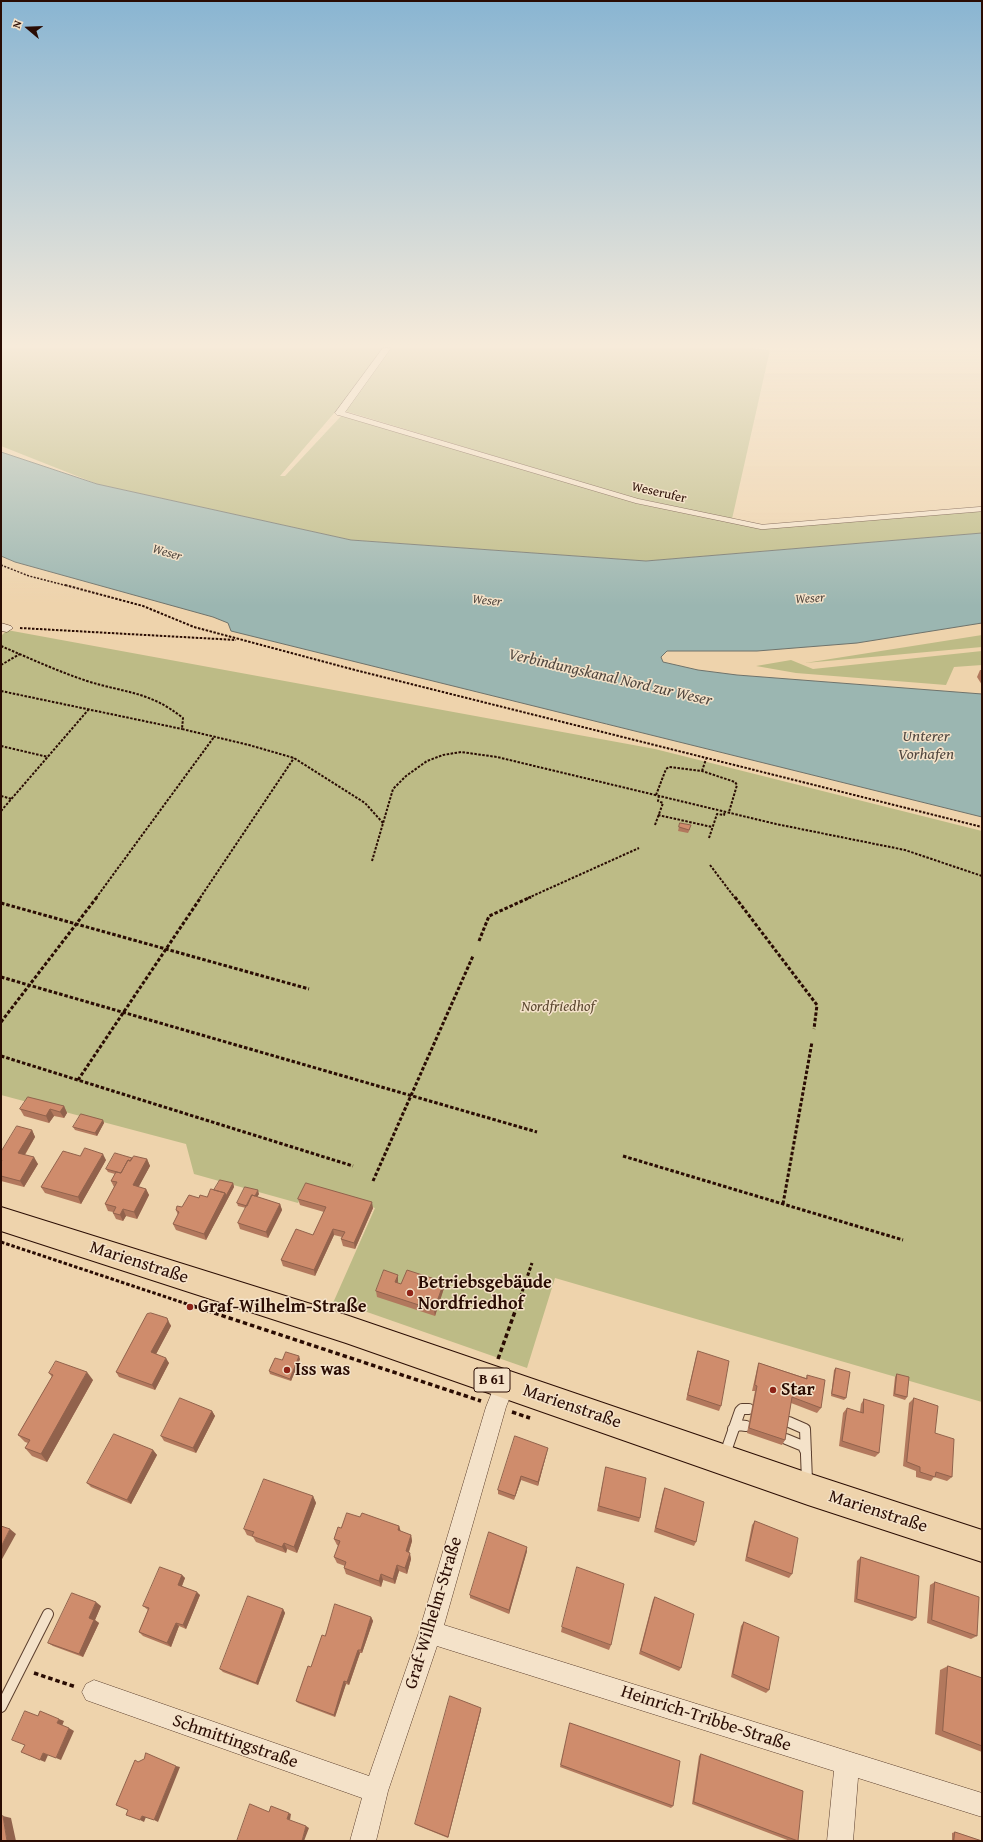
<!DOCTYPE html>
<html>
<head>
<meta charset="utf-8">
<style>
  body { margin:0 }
  #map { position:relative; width:983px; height:1842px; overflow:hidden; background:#eed3ac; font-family:"Gentium Book Plus",serif }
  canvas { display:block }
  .frame { position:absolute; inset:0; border:2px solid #2a0c03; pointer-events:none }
  .north { position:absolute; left:8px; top:8px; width:40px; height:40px; -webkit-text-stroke:3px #f4e2c9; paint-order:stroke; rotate:289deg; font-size:11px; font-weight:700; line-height:16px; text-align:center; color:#2a0c03 }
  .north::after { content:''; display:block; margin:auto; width:14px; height:18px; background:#2a0c03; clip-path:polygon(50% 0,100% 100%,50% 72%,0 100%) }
</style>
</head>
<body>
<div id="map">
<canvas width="983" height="1842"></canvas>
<div class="frame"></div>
<div class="north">N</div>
</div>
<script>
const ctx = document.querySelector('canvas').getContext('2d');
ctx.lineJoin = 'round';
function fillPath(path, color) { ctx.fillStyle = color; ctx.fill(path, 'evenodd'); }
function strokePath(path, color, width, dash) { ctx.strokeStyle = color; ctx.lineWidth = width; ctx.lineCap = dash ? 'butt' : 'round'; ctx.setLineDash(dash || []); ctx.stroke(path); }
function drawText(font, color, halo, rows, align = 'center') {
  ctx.font = font + ' "Gentium Book Plus",serif'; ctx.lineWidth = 3; ctx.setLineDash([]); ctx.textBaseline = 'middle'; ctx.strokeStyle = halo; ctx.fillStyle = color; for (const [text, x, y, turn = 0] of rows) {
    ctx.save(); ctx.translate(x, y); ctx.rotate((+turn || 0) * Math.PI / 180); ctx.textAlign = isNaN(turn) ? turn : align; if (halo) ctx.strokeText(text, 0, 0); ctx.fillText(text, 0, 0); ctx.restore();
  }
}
fillPath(new Path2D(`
  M 1,348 L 751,348 L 770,350 L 732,519 L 637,499 L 345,411 L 364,375 L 336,411 L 280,476 L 285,476 L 342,415 L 636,503 L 761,529 L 982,511 L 982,533 L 646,561 L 351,540 L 97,484 L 1,446 Z
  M 7,630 L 655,749 L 982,831 L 982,1402 L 555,1278 L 527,1368 L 347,1305 L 333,1303 L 375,1208 L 306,1187 L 298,1203 L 194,1174 L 186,1144 L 1,1095 L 1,636 Z
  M 982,635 L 982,647 L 805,663 Z
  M 982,651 L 982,665 L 954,667 L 946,685 L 796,673 L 756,666 L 791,660 L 813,669 Z`), '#bdbb86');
const water = new Path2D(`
  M 1,452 L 97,484 L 351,540 L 646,561 L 982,533 L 982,623 L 857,643 L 757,651 L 667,651 L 661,657 L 663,662 L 698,670 L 737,675 L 982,694 L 982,817 L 231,631 L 228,623 L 213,617 L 15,562 L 1,556 Z`);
fillPath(water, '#9bb6b1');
strokePath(water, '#6e726b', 1);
const serviceFar1 = new Path2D(`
  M 340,413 L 637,501 L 762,527 L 982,509`);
const service = new Path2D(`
  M 789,1422 L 805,1429 L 807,1481
  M 733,1429 L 738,1425 L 746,1426
  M 786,1439 L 803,1446 L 806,1452
  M 725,1454 L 740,1411 L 742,1409 L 749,1409
  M 1,1707 L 48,1614`);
const minor = new Path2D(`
  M 383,348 L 391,348 L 343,415 L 337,415 L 335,413 Z
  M 1,623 L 11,626 L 13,628 L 7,632 L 1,631 Z
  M 505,1374 L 512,1377 L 515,1384 L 506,1407 L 444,1625 L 982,1793 L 982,1817 L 858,1778 L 853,1841 L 827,1841 L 834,1771 L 437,1646 L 388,1791 L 376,1841 L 350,1841 L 362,1798 L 86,1700 L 82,1692 L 86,1684 L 94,1680 L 369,1776 L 419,1632 L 486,1407 L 498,1377 Z`);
const primary = new Path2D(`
  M 1,1207 L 346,1315 L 808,1473 L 982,1530 L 982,1562 L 808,1505 L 346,1343 L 1,1231 Z`);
strokePath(serviceFar1, '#5b3e2d', 5.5);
strokePath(service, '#5b3e2d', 12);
strokePath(minor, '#5b3e2d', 1);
strokePath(primary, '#2a0c03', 2);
strokePath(new Path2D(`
  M 1,565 L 29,576 L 68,586`), '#2a0c03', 1.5, [2, 1.5]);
strokePath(new Path2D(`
  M 65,585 L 143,606 L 194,627 L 355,670 L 982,827
  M 20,628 L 236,640
  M 1,646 C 29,658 57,671 87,681 C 125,693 149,691 183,718 L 182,729 L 249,745 L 294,758 L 365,803 L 383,823
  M 1,665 L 20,654
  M 1,691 L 182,729
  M 1,746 L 48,757
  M 702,771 L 706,759
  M 656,795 L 666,769 L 669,767 L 702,771 L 735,782 L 737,785 L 729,812
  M 1,796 L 12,799
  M 1,811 L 89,709
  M 658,815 L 712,827
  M 655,825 L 663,803 L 658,801 L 659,796
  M 709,838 L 717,814 L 724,815 L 725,811
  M 372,861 L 393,789 L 406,776 L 427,761 L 443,755 L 461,752 L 497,757 L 776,824 L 905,850 L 982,876
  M 710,865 L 735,898
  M 96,898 L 214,737
  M 200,898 L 294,758
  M 528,898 L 639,848`), '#2a0c03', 2, [2.5, 1.5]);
strokePath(new Path2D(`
  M 735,897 L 817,1005 L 814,1029
  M 1,903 L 309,989
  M 479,941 L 489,916 L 531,897
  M 1,977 L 537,1132
  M 1,1022 L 97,897
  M 1,1056 L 353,1166
  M 78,1080 L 201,897
  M 623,1156 L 903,1240
  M 373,1181 L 473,956
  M 783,1204 L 812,1042
  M 1,1242 L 196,1307
  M 517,1307 L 532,1263`), '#2a0c03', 3, [3.5, 2]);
strokePath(new Path2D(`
  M 193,1306 L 481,1401
  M 498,1359 L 517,1306
  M 512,1412 L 530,1418
  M 34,1673 L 76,1687`), '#2a0c03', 3.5, [4.5, 3]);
strokePath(serviceFar1, '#f4e2c9', 4.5);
strokePath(service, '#f4e2c9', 10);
fillPath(minor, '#f4e2c9');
fillPath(primary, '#eed3ac');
fillPath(new Path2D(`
  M 980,670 L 982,670 L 982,685 L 977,677 Z
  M 679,827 L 690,829 L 688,833 L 678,831 Z
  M 64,1106 L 67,1113 L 64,1118 L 54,1116 L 49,1123 L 24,1116 L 20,1109 Z
  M 103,1120 L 104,1123 L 97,1136 L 75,1130 L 73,1127 Z
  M 32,1130 L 35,1137 L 25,1155 L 38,1164 L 24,1187 L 1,1181 L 1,1152 Z
  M 80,1156 L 106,1160 L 81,1204 L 45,1193 L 41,1187 Z
  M 132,1158 L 147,1159 L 150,1166 L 138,1187 L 146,1189 L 149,1195 L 137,1219 L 126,1216 L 123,1221 L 116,1219 L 113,1213 L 113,1212 L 108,1211 L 105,1204 L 114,1187 L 111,1181 L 115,1174 L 108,1172 L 106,1169 Z
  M 233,1183 L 234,1187 L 206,1240 L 176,1230 L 173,1224 L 178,1215 L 176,1210 L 207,1197 L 214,1190 Z
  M 259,1194 L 257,1197 L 280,1204 L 282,1210 L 268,1238 L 240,1229 L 238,1223 L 246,1208 L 238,1206 L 237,1203 Z
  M 298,1199 L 373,1208 L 355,1249 L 343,1246 L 341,1239 L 342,1237 L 334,1235 L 315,1276 L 283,1266 L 281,1260 L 313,1235 L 324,1212 L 300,1205 Z
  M 398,1281 L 398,1283 L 401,1284 L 444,1288 L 435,1316 L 377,1297 L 376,1291 Z
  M 170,1324 L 171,1326 L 156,1354 L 169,1363 L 155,1390 L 119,1377 L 116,1372 Z
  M 698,1351 L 721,1406 L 719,1411 L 686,1400 L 696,1357 Z
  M 300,1359 L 291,1381 L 270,1374 L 269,1371 L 282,1360 Z
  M 759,1363 L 806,1378 L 807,1375 L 821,1408 L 817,1413 L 791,1403 L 785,1440 L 782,1445 L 747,1433 L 755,1391 L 752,1391 L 757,1369 Z
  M 836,1368 L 846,1398 L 844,1400 L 831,1396 L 834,1370 Z
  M 49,1373 L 93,1380 L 47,1462 L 32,1456 L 25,1448 L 28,1443 L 25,1442 L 18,1435 L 52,1377 Z
  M 897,1374 L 907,1397 L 905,1400 L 893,1396 L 895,1377 Z
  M 914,1398 L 935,1433 L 952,1477 L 947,1481 L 934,1477 L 931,1481 L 916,1477 L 916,1471 L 903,1466 L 909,1403 Z
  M 864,1399 L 879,1453 L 875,1457 L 839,1446 L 843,1413 L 847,1408 L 860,1412 L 861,1404 Z
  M 212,1411 L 215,1416 L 196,1453 L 164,1441 L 161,1436 Z
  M 153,1450 L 157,1455 L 131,1504 L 91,1487 L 87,1483 Z
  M 547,1452 L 538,1486 L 521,1480 L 514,1500 L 498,1494 L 498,1490 Z
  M 606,1467 L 640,1518 L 639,1522 L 597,1511 Z
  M 665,1488 L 696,1542 L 694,1546 L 654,1532 L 663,1492 Z
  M 313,1496 L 316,1503 L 297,1553 L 287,1549 L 286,1553 L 256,1542 L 253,1537 L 247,1535 L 244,1529 Z
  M 360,1517 L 399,1526 L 400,1531 L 411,1535 L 412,1541 L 409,1552 L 411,1559 L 407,1574 L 399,1571 L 395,1584 L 383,1580 L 381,1587 L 346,1574 L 344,1568 L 345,1566 L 337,1563 L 334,1557 L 339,1546 L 337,1545 L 334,1539 L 341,1528 Z
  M 755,1521 L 792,1574 L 789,1578 L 745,1561 L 752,1525 Z
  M 527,1551 L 509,1614 L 470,1598 L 470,1595 Z
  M 861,1557 L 916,1618 L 912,1621 L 854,1602 L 857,1561 Z
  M 182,1575 L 185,1578 L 182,1586 L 200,1595 L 186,1629 L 179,1626 L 171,1647 L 143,1636 L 139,1632 L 148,1610 L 143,1606 Z
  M 935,1582 L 977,1636 L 971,1639 L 927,1623 L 930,1585 Z
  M 655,1597 L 681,1668 L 679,1671 L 639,1654 L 653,1600 Z
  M 101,1606 L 95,1620 L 99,1623 L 83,1657 L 53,1646 L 48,1643 Z
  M 283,1609 L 285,1613 L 258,1685 L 223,1672 L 220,1669 Z
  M 371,1617 L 373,1621 L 362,1653 L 360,1653 L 349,1685 L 346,1684 L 335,1717 L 298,1703 L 296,1701 L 311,1667 Z
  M 744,1622 L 769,1690 L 766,1693 L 731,1677 L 741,1626 Z
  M 562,1627 L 611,1645 L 609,1650 L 561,1632 Z
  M 948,1666 L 982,1678 L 982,1752 L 935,1734 L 940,1670 Z
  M 481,1708 L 481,1710 L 448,1838 L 416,1825 L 415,1824 Z
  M 570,1723 L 673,1806 L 671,1808 L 560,1767 Z
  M 701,1754 L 798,1841 L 790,1841 L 692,1804 L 699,1756 Z
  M 955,1832 L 982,1841 L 952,1841 L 952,1833 Z`), '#b2785d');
fillPath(new Path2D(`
  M 64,1106 L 67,1113 L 64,1118 L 60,1112 Z
  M 50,1109 L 54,1116 L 49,1123 L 46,1116 Z
  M 103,1120 L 104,1123 L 97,1136 L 95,1133 Z
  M 32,1130 L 35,1137 L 22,1159 L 18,1153 Z
  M 103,1154 L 106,1160 L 81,1204 L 78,1197 Z
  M 34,1157 L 38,1164 L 24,1187 L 20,1181 Z
  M 147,1159 L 150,1166 L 136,1192 L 133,1185 Z
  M 233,1183 L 234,1187 L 206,1240 L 204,1234 L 225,1193 Z
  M 146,1189 L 149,1195 L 137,1219 L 134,1212 Z
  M 258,1190 L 259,1194 L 250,1209 L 249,1206 Z
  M 372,1202 L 373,1208 L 355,1249 L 354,1243 Z
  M 280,1204 L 282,1210 L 268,1238 L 266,1232 Z
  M 123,1209 L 126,1216 L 123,1221 L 120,1215 Z
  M 333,1229 L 334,1235 L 315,1276 L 314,1270 Z
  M 398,1275 L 398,1281 L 396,1288 L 395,1282 Z
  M 444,1282 L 444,1288 L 435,1316 L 434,1310 Z
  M 167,1318 L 171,1326 L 154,1358 L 151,1352 Z
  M 299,1356 L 300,1359 L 291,1381 L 290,1379 Z
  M 166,1358 L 169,1363 L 155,1390 L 152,1385 Z
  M 87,1372 L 93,1380 L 47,1462 L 41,1454 Z
  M 212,1411 L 215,1416 L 196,1453 L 193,1448 Z
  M 548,1448 L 547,1452 L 538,1486 L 538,1482 Z
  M 153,1450 L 157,1455 L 131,1504 L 127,1500 Z
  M 521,1476 L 521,1480 L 514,1500 L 515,1496 Z
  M 313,1496 L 316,1503 L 297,1553 L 294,1547 Z
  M 399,1526 L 401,1532 L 398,1530 Z
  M 10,1529 L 16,1534 L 1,1561 L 1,1547 Z
  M 411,1535 L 412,1541 L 407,1557 L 406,1551 Z
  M 284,1543 L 287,1549 L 286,1553 L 282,1547 Z
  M 527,1547 L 527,1551 L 509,1614 L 509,1610 Z
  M 410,1553 L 411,1559 L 407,1574 L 405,1568 Z
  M 397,1565 L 399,1571 L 395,1584 L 393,1579 Z
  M 381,1574 L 383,1580 L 381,1587 L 379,1581 Z
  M 182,1575 L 185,1578 L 181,1588 L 178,1585 Z
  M 197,1592 L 200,1595 L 186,1629 L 183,1625 Z
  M 96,1602 L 101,1606 L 95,1620 L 99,1623 L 83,1657 L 79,1654 L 89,1618 Z
  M 283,1609 L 285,1613 L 258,1685 L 256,1683 Z
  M 371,1617 L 373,1621 L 362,1653 L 361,1650 Z
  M 176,1623 L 179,1626 L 171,1647 L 167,1643 Z
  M 358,1650 L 360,1653 L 349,1685 L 347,1682 Z
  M 344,1681 L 346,1684 L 335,1717 L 334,1715 Z
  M 481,1708 L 481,1710 L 448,1838 L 448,1837 Z
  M 59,1719 L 64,1721 L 62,1726 L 57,1723 Z
  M 69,1728 L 74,1731 L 61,1760 L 56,1758 Z
  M 43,1753 L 48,1755 L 45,1762 L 40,1760 Z
  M 176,1766 L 180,1767 L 158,1822 L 154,1820 Z
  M 289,1813 L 291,1814 L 290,1820 L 287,1819 Z
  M 3,1816 L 11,1818 L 16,1841 L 7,1841 Z
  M 142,1816 L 146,1817 L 144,1822 L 140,1820 Z
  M 306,1826 L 309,1828 L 304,1841 L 302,1841 Z`), '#91624c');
const building = new Path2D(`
  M 680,823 L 691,825 L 689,830 L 679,827 Z
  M 28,1097 L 64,1106 L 60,1112 L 50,1109 L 46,1116 L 20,1109 Z
  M 81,1114 L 103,1120 L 95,1133 L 73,1127 Z
  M 17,1126 L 32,1130 L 18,1153 L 34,1157 L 20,1181 L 1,1176 L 1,1162 L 2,1160 L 1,1159 L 1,1152 Z
  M 85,1148 L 103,1154 L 78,1197 L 41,1187 L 63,1151 L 80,1156 Z
  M 115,1153 L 132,1158 L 130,1161 L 128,1160 L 121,1173 L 106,1169 Z
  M 134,1156 L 147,1159 L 133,1185 L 146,1189 L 134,1212 L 123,1209 L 120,1215 L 113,1213 L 116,1207 L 105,1204 L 117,1182 L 111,1181 L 116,1172 L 121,1173 L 128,1160 L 130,1161 Z
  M 220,1180 L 233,1183 L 226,1196 L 225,1193 L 214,1190 Z
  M 306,1183 L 372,1202 L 354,1243 L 341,1239 L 345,1232 L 333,1229 L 314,1270 L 281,1260 L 296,1229 L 313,1235 L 326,1207 L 298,1199 Z
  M 245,1187 L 258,1190 L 255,1196 L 252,1195 L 247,1206 L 237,1203 Z
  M 211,1189 L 225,1193 L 204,1234 L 173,1224 L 179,1212 L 176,1210 L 177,1206 L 182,1207 L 189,1195 L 199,1198 L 200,1195 L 207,1197 Z
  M 252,1195 L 280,1204 L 266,1232 L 238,1223 Z
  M 384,1270 L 398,1275 L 395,1282 L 401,1284 L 407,1270 L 444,1282 L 434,1310 L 376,1291 Z
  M 151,1313 L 167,1318 L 168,1321 L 151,1352 L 166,1358 L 152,1385 L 116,1372 L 147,1314 Z
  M 698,1351 L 729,1361 L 721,1406 L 688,1395 Z
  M 286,1352 L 299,1356 L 290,1379 L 269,1371 L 275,1358 L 282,1360 Z
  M 56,1361 L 87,1372 L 41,1454 L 25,1448 L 30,1440 L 18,1435 L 53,1375 L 49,1373 Z
  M 759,1363 L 807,1379 L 807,1375 L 825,1380 L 821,1408 L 792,1397 L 785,1440 L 749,1428 L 757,1386 L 755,1385 Z
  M 836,1368 L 850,1372 L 846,1398 L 832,1394 Z
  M 897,1374 L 909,1377 L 907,1397 L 895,1394 Z
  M 180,1398 L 212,1411 L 193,1448 L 161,1436 Z
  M 914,1398 L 938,1406 L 935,1433 L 954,1439 L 952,1477 L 936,1472 L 935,1477 L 920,1472 L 920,1467 L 907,1462 Z
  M 864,1399 L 884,1405 L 879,1453 L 842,1441 L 847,1408 L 863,1413 Z
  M 114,1434 L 153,1450 L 127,1500 L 87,1483 Z
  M 515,1436 L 548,1448 L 538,1482 L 521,1476 L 515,1496 L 498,1490 Z
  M 606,1467 L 646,1478 L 640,1518 L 599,1506 Z
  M 264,1479 L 313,1496 L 294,1547 L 284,1543 L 282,1547 L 252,1536 L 254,1532 L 244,1529 Z
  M 665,1488 L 704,1502 L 696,1542 L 656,1528 Z
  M 347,1513 L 360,1517 L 362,1513 L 399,1526 L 398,1530 L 411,1535 L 406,1551 L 410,1553 L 405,1568 L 397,1565 L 393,1579 L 381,1574 L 379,1581 L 344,1568 L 346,1562 L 334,1557 L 340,1541 L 334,1539 L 338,1527 L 341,1528 Z
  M 755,1521 L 798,1538 L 792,1574 L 747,1557 Z
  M 1,1526 L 10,1529 L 1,1547 Z
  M 489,1532 L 527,1547 L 509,1610 L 470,1595 Z
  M 861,1557 L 919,1576 L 916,1618 L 857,1599 Z
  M 160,1567 L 182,1575 L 178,1585 L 197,1592 L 183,1625 L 176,1623 L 167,1643 L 139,1632 L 149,1608 L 143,1606 Z
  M 577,1567 L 624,1584 L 611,1645 L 562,1627 Z
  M 935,1582 L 979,1597 L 977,1636 L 932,1620 Z
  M 72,1593 L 96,1602 L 89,1618 L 94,1620 L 79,1654 L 48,1643 Z
  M 248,1596 L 283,1609 L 256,1683 L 220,1669 Z
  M 655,1597 L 694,1614 L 681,1668 L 641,1651 Z
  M 335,1604 L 371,1617 L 361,1650 L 358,1650 L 347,1682 L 344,1681 L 334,1715 L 296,1701 L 308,1666 L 311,1667 L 322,1635 L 325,1636 Z
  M 744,1622 L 779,1637 L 769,1690 L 733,1674 Z
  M 948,1666 L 982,1678 L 982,1746 L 943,1731 Z
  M 450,1696 L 481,1708 L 448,1837 L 415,1824 Z
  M 25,1711 L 38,1716 L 40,1711 L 59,1719 L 57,1723 L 69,1728 L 56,1758 L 43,1753 L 40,1760 L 21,1752 L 25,1745 L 12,1740 Z
  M 570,1723 L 680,1761 L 673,1806 L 561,1765 Z
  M 146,1753 L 176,1766 L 154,1820 L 142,1816 L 140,1820 L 126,1815 L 128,1810 L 116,1805 L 135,1760 L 138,1762 L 144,1759 Z
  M 701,1754 L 803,1791 L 798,1841 L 694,1802 Z
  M 250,1804 L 269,1812 L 271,1806 L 289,1813 L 287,1819 L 306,1826 L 302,1841 L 237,1841 Z
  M 3,1816 L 7,1841 L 1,1841 L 1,1817 Z
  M 955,1832 L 982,1841 L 954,1841 Z`);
fillPath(building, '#cf8c6c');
strokePath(building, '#91624c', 1);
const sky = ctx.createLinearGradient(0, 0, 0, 606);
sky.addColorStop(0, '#89b5d2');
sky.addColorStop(0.57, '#f7ebda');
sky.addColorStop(1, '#f7ebda00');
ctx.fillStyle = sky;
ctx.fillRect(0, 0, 983, 606);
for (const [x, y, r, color] of [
  [410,1293,4,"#8f2418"],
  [190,1307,4,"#8f2418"],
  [287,1370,4,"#8f2418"],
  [773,1390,4,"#8f2418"]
]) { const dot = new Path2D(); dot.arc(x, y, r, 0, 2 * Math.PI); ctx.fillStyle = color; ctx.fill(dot); strokePath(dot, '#f4e2c9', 1.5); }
drawText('13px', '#2a0c03', '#f4e2c9', [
  ["Weserufer",659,493,13]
]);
drawText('italic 13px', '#524840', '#f4e2c9', [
  ["Weser",167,553,16],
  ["Weser",810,599,-4],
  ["Weser",487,601,6]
]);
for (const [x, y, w] of [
  [492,1380,36]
]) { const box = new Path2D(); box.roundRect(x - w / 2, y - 12, w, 24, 3); ctx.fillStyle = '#f4e2c9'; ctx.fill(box); strokePath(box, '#2a0c03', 1); }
drawText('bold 14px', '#2a0c03', null, [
  ["B 61",492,1380]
]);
drawText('italic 15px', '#5d4931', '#f4e2c9', [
  ["Nordfriedhof",558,1007]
]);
drawText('italic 16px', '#524840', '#f4e2c9', [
  ["Verbindungskanal Nord zur Weser",610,678,13],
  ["Unterer",926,737],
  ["Vorhafen",926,755]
]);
drawText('18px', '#2a0c03', '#f4e2c9', [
  ["Marienstraße",139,1263,18],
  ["Marienstraße",572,1407,19],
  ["Marienstraße",878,1512,18],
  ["Graf-Wilhelm-Straße",434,1613,-73],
  ["Heinrich-Tribbe-Straße",706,1719,18],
  ["Schmittingstraße",235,1742,19]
]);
drawText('bold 18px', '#2a0c03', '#f4e2c9', [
  ["Betriebsgebäude",418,1283],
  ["Nordfriedhof",418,1304],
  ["Graf-Wilhelm-Straße",198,1307],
  ["Iss was",295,1370],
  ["Star",781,1390]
], 'left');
</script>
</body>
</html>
